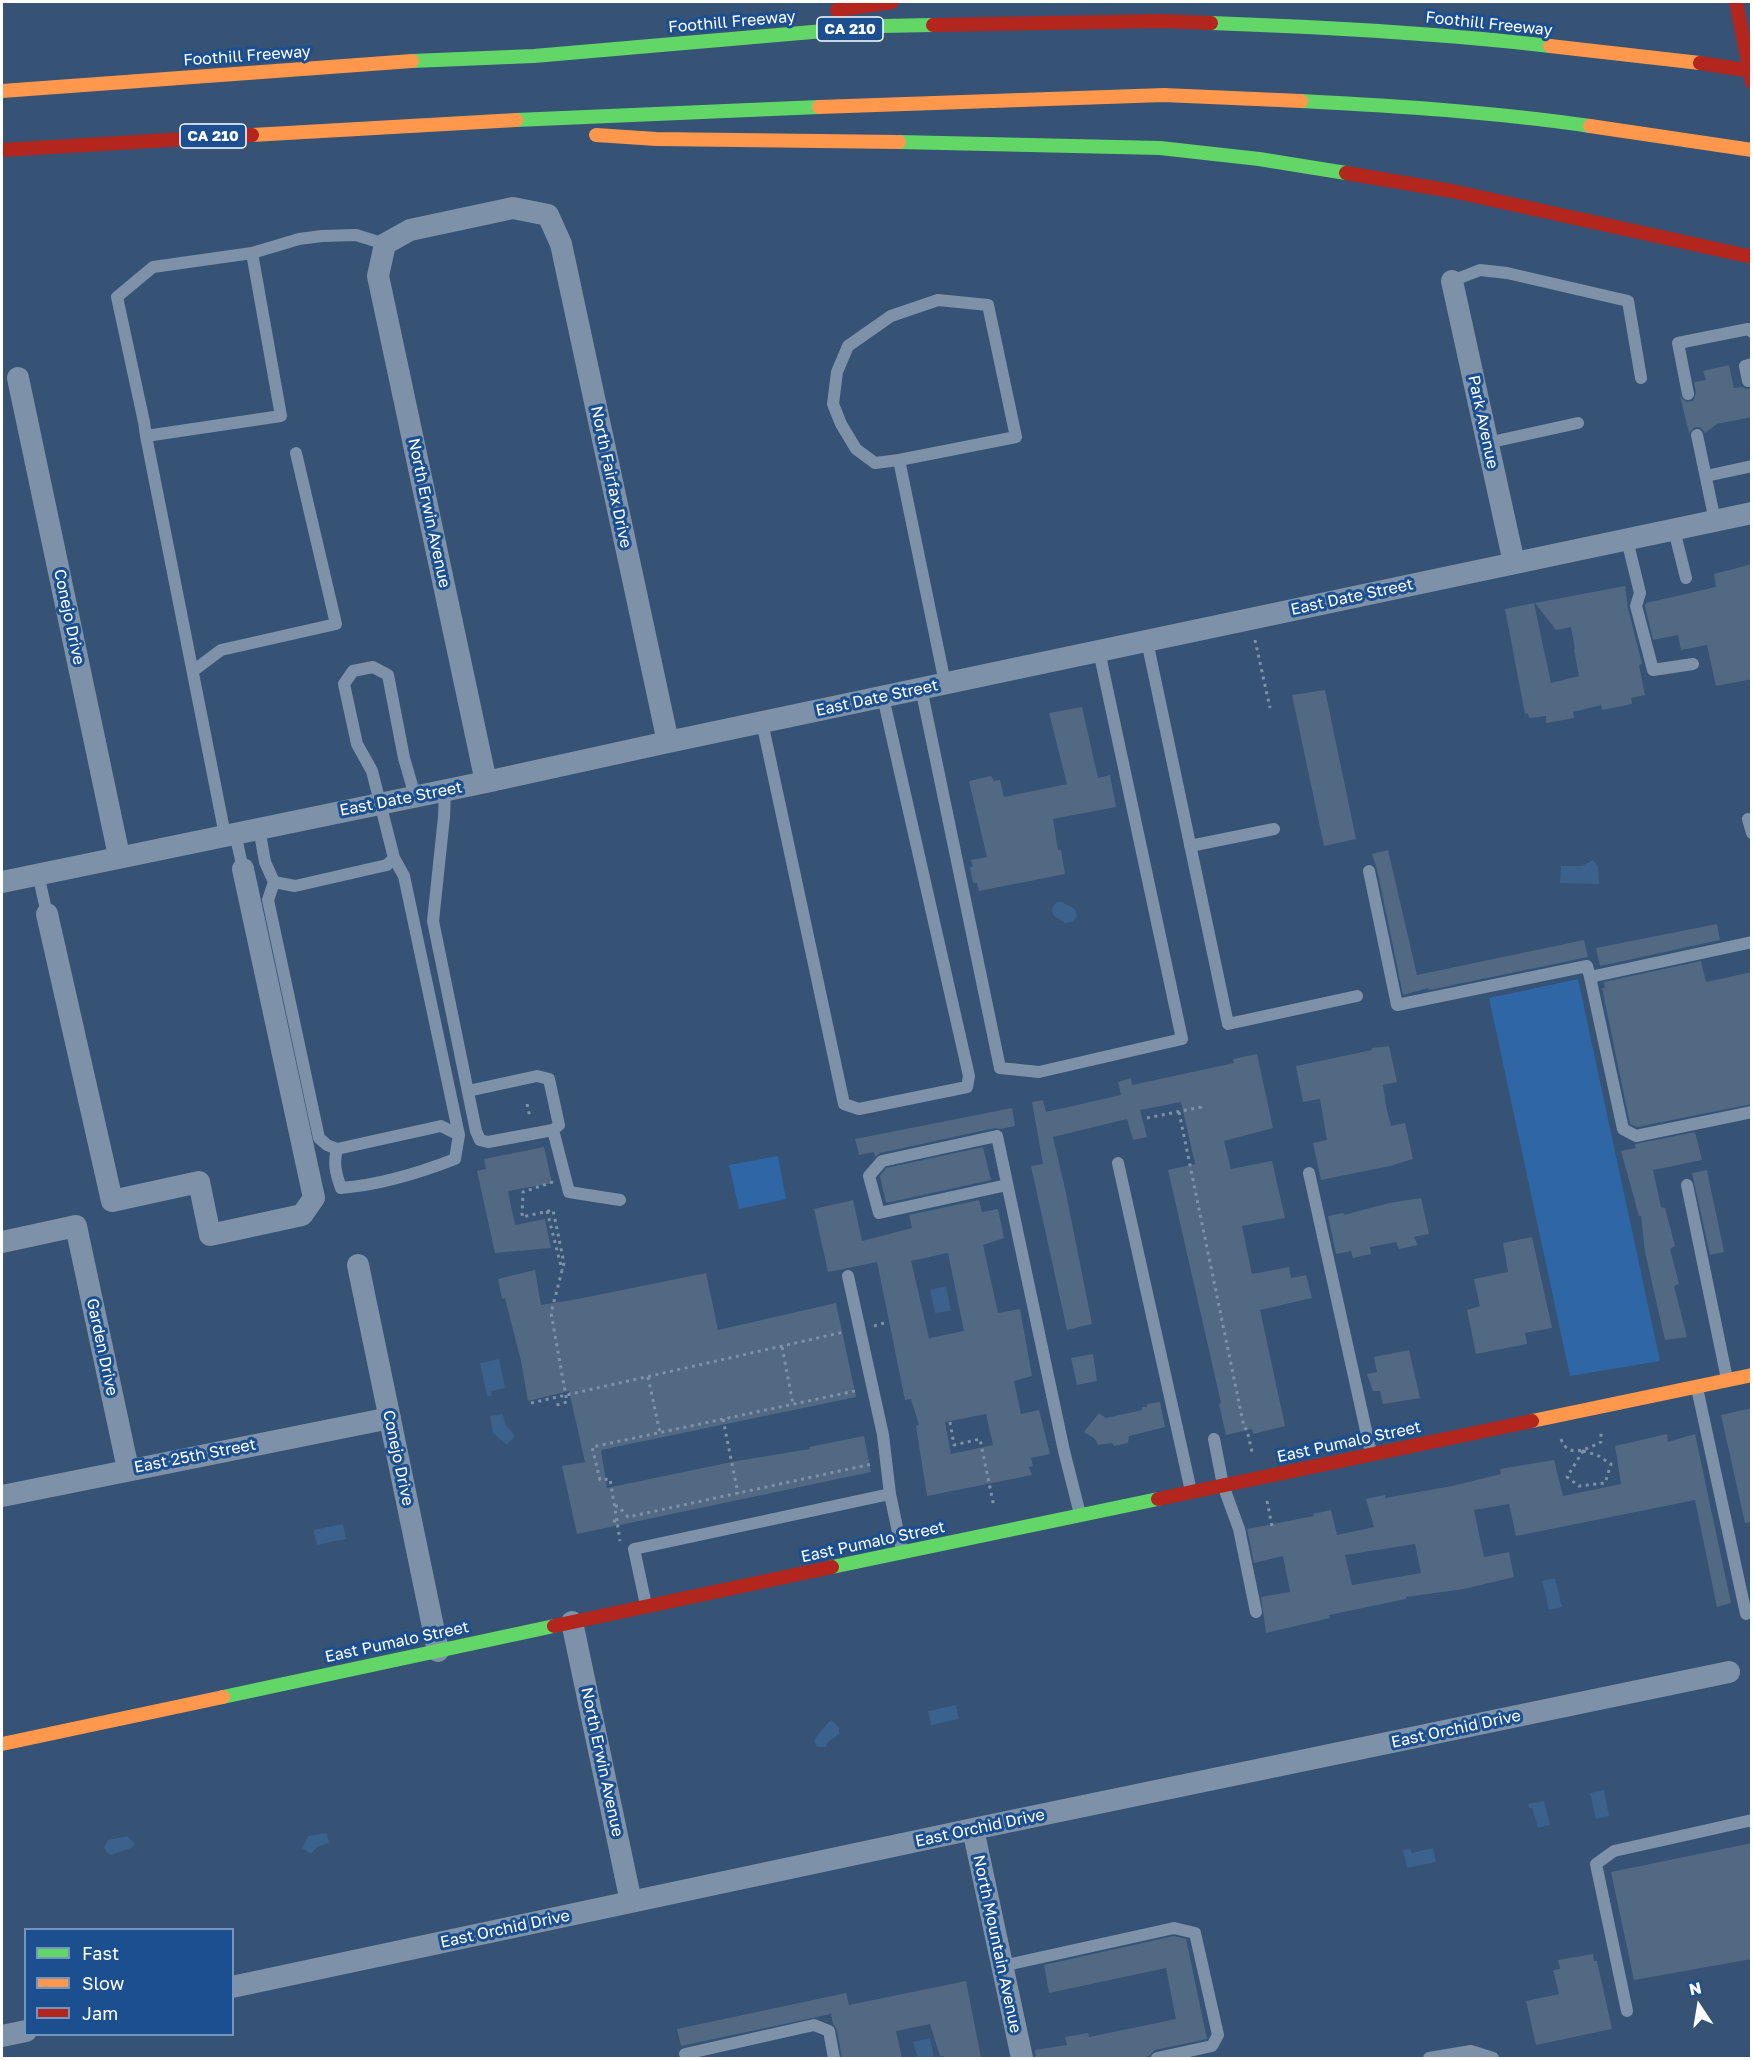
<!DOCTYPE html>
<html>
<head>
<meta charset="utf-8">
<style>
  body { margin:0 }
  #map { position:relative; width:1753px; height:2060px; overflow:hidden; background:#365274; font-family:"Golos Text",sans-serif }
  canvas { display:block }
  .frame { position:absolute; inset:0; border:3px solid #fff; pointer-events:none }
  .legend { position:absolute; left:24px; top:1928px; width:210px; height:108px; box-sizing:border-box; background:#1b4f8f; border:2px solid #7695bc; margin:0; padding:8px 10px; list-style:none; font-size:18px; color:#fff }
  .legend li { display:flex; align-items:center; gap:12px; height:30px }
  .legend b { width:30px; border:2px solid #7695bc }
  .north { position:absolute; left:1669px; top:1976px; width:60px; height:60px; -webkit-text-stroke:4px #1b4f8f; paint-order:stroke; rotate:348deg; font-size:16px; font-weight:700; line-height:24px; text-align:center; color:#fff }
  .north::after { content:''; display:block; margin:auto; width:21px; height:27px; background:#fff; clip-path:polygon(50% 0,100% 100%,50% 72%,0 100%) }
</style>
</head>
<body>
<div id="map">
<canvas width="1753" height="2060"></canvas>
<div class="frame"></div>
<ul class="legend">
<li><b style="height:8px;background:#63d668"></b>Fast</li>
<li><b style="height:8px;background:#ff974d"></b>Slow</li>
<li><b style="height:8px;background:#b3261e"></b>Jam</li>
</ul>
<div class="north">N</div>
</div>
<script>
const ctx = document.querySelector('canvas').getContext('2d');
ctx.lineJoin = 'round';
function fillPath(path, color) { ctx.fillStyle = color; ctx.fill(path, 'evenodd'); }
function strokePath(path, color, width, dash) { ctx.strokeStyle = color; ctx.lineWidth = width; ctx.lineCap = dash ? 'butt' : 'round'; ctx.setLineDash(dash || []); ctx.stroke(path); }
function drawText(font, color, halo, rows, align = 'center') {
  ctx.font = font + ' "Golos Text",sans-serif'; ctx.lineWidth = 6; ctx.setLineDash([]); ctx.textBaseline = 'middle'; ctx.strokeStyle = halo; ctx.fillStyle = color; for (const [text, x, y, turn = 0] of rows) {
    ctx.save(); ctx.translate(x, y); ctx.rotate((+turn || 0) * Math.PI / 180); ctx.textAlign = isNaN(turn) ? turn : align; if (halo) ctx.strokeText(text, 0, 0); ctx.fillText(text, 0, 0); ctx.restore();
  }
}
fillPath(new Path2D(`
  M 1578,979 L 1660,1361 L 1570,1376 L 1489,998 Z
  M 778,1156 L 786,1199 L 739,1209 L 729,1165 Z`), '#2f66a5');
fillPath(new Path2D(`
  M 1593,860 L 1598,866 L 1599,884 L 1560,883 L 1561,866 L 1582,866 Z
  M 1057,902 L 1062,902 L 1075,909 L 1077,916 L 1073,922 L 1065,923 L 1053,915 L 1052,908 Z
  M 946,1286 L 951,1311 L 935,1313 L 930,1290 Z
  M 499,1359 L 505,1388 L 491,1391 L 492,1396 L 487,1396 L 480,1363 Z
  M 503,1414 L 505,1424 L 515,1436 L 507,1445 L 493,1433 L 490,1416 Z
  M 343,1524 L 346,1539 L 317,1545 L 313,1530 Z
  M 1555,1578 L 1562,1607 L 1549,1610 L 1542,1581 Z
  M 956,1705 L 959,1719 L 931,1725 L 928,1711 Z
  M 831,1720 L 839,1728 L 839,1734 L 827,1743 L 826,1747 L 817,1747 L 814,1741 C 815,1738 829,1721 831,1720 Z
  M 1604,1790 L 1609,1816 L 1596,1819 L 1590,1793 Z
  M 1544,1801 L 1550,1825 L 1538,1828 L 1532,1808 L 1529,1808 L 1528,1804 Z
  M 327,1833 L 329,1843 L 317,1847 L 311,1854 L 302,1848 L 308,1836 Z
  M 127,1836 L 135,1844 L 131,1848 L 111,1855 L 106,1852 L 104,1847 L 108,1840 Z
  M 1433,1848 L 1436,1862 L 1407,1868 L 1403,1850 L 1410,1849 L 1412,1853 Z
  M 930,2038 L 934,2058 L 918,2058 L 913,2042 Z`), '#3b618d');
fillPath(new Path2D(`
  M 1729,365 L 1734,388 L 1742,387 L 1746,389 L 1752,388 L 1752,417 L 1717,424 L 1705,433 L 1700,427 L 1695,427 L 1689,433 L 1680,396 L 1686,402 L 1693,401 L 1696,393 L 1694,382 L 1706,380 L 1703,371 Z
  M 1752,564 L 1752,679 L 1716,686 L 1707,645 L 1681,650 L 1678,635 L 1653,640 L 1645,606 L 1646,603 L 1716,587 L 1714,574 Z
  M 1625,586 L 1628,608 L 1642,664 L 1639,665 L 1645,695 L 1631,698 L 1632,704 L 1602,710 L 1601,705 L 1573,712 L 1574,718 L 1546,723 L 1546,716 L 1530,718 L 1527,713 L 1525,714 L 1505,609 L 1534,603 L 1551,683 L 1579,676 L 1574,650 L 1575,649 L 1571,627 L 1556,630 L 1535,603 Z
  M 1325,690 L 1356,839 L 1324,846 L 1292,695 Z
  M 1082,707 L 1098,778 L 1110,775 L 1116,807 L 1053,819 L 1058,850 L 1061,850 L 1065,874 L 979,891 L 977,883 L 973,883 L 970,867 L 973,867 L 971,860 L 987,857 L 969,781 L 991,776 L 994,781 L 1000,780 L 1004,797 L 1067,784 L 1049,713 Z
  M 1388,850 L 1417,975 L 1584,940 L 1588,957 L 1429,990 L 1428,988 L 1403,995 L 1377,869 L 1372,854 Z
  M 1717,924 L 1720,940 L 1600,966 L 1596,948 Z
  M 1701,961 L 1706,982 L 1752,972 L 1752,1104 L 1637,1127 L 1630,1124 L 1602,988 L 1605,988 L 1604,982 Z
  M 1389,1046 L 1397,1082 L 1383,1085 L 1386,1106 L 1391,1126 L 1405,1123 L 1413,1159 L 1390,1166 L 1321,1180 L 1313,1143 L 1327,1140 L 1320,1099 L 1303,1102 L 1296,1066 L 1372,1050 L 1372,1048 Z
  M 1257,1054 L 1273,1128 L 1224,1141 L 1231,1169 L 1272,1161 L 1285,1218 L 1242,1226 L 1252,1274 L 1289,1267 L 1291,1278 L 1306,1275 L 1312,1298 L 1260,1310 L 1285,1426 L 1253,1434 L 1252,1429 L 1226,1435 L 1219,1404 L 1221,1403 L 1168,1170 L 1195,1164 L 1181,1102 L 1140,1110 L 1147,1137 L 1133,1140 L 1127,1119 L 1053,1137 L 1066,1193 L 1092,1324 L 1067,1330 L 1031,1166 L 1043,1164 L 1032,1102 L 1043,1100 L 1046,1112 L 1121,1095 L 1118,1082 L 1131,1078 L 1132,1085 L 1234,1063 L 1233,1059 Z
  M 1012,1108 L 1015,1126 L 1001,1129 L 995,1128 L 880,1153 L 875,1157 L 874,1152 L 859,1155 L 855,1139 Z
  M 1695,1132 L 1702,1160 L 1653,1170 L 1661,1207 L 1665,1208 L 1675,1246 L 1670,1249 L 1679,1284 L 1674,1286 L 1687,1337 L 1665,1340 L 1645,1252 L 1641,1216 L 1639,1216 L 1621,1151 L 1636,1148 L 1635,1144 Z
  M 544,1147 L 552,1183 L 508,1191 L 515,1225 L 545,1219 L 551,1248 L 495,1253 L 477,1171 L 486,1169 L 484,1159 Z
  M 983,1147 L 991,1180 L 886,1203 L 880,1176 L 886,1168 Z
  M 1707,1170 L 1724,1252 L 1710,1255 L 1692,1173 Z
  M 1421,1198 L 1429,1234 L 1414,1237 L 1418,1245 L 1399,1249 L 1396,1242 L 1370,1247 L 1371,1254 L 1353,1258 L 1351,1251 L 1336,1254 L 1328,1216 L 1343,1213 L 1344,1215 L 1389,1203 Z
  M 853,1200 L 862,1241 L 912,1228 L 909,1215 L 979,1200 L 982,1212 L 998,1209 L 1004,1238 L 983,1245 L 998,1313 L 1020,1309 L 1032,1376 L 1014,1381 L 1021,1414 L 1039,1410 L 1050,1454 L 1031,1458 L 1033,1466 L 1029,1467 L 1032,1475 L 927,1496 L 916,1426 L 919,1425 L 911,1399 L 905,1400 L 877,1262 L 828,1272 L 814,1209 ZM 948,1253 L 964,1331 L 929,1338 L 911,1261 ZM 986,1414 L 993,1445 L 951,1454 L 945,1422 Z
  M 1532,1237 L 1552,1328 L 1525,1333 L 1527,1344 L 1476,1354 L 1467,1310 L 1480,1306 L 1474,1279 L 1508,1272 L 1503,1243 Z
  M 535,1270 L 541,1305 L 578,1299 L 706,1273 L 718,1330 L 836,1303 L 856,1397 L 601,1450 L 607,1488 L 736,1461 L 810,1449 L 809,1447 L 864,1436 L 871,1472 L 577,1534 L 562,1466 L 585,1462 L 569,1391 L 528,1401 L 521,1361 L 505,1298 L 502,1299 L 498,1279 Z
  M 1409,1350 L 1420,1398 L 1383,1404 L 1380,1391 L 1373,1391 L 1367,1374 L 1377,1372 L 1374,1357 Z
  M 1093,1354 L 1097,1381 L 1077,1385 L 1071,1358 Z
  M 1160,1402 L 1165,1427 L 1129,1436 L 1128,1443 L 1114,1446 L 1112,1443 L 1098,1445 L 1095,1439 L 1084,1432 L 1099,1413 L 1106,1418 L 1142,1410 L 1142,1407 L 1147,1407 L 1147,1404 Z
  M 1752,1408 L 1752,1522 L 1745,1523 L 1721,1415 Z
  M 1667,1434 L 1668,1442 L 1695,1434 L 1731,1603 L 1717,1607 L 1695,1500 L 1516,1536 L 1509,1504 L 1474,1510 L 1484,1557 L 1509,1552 L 1514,1577 L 1464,1589 L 1406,1597 L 1406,1599 L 1329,1615 L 1330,1618 L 1266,1633 L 1261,1597 L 1290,1592 L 1283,1556 L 1254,1563 L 1247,1529 L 1314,1516 L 1313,1514 L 1331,1510 L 1337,1535 L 1374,1527 L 1366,1499 L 1385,1495 L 1385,1498 L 1452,1486 L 1501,1474 L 1500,1469 L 1554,1460 L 1563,1496 L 1621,1484 L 1615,1446 ZM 1415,1544 L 1421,1573 L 1352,1585 L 1345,1555 Z
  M 1752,1843 L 1752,1959 L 1634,1980 L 1611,1872 Z
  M 1174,1936 L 1186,1939 L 1207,2039 L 1155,2050 L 1149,2056 L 1140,2058 L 1036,2058 L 1035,2050 L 1067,2045 L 1065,2037 L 1088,2033 L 1089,2037 L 1176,2019 L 1166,1968 L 1049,1993 L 1044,1965 Z
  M 1593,1954 L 1594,1961 L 1597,1961 L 1612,2029 L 1536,2045 L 1526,2001 L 1559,1994 L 1553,1970 L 1560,1969 L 1558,1960 Z
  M 966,1981 L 981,2058 L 945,2058 L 944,2056 L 940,2056 L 930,2024 L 896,2031 L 902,2058 L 842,2058 L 837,2030 L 833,2024 L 831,2014 L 681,2046 L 677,2029 L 846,1993 L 849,2005 Z`), '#526984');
strokePath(new Path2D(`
  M 1255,640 L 1270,708
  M 527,1104 L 530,1118
  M 1179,1112 L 1244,1427 L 1247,1430 L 1253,1456
  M 1147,1118 L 1201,1107 L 1201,1103
  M 553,1182 L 523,1192 L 522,1217 L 553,1210 L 564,1263 L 551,1313 L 567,1402 L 553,1406
  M 547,1211 L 562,1270
  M 874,1326 L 884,1323
  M 782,1347 L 793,1404
  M 648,1377 L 660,1433
  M 531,1403 L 844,1332
  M 723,1419 L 738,1494
  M 950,1422 L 954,1445 L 980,1439 L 994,1507
  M 1561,1439 C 1568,1459 1587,1449 1601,1442 L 1601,1431
  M 1583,1451 L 1597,1455 L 1611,1464 L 1605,1483 L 1579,1486 L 1567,1477 Z
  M 1267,1501 L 1272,1526
  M 615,1506 L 618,1506 L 628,1517 L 872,1464
  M 613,1521 L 617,1521 L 620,1541
  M 617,1521 L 610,1479 L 600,1480 L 592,1447 L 855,1391`), '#7d92a8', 3, [3, 4.5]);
strokePath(new Path2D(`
  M 252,253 L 299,239 L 322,236 L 356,235 L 385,244
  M 1452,281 L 1480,270 L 1507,273 L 1628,301 L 1641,378
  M 1748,381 L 1745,366 L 1752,364
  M 1688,394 L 1678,343 L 1748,329 L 1752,332
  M 1697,435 L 1715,521
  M 146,436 L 281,416 L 252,253 L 153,267 L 117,297 L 144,422 L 146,436 L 225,835
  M 1487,443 L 1578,423
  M 899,460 L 875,463 L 856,449 L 841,424 L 833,404 L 837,372 L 848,346 L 891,316 L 938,300 L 988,305 L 1016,437 L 899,460 L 945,683
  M 1706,476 L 1752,466
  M 1674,530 L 1686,578
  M 1627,540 L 1640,593 L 1636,606 L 1653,670 L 1693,664
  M 1147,641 L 1228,1024 L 1357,996
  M 193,671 L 221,650 L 336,624 L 296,453
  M 921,688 L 1000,1068 L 1039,1072 L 1182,1039 L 1099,651
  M 762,722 L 844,1104 L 859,1109 L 967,1087 L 969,1076 L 883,697
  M 445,790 L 444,817 L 433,921 L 476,1131 L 480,1140 L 488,1142 L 553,1130 L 559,1125 L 549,1079 L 537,1076 L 468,1091
  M 1748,819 L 1752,833
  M 259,828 L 265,862 L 274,882 L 295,886 L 387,865 L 394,858 L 372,771 L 357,744 L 344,684 L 353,671 L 373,667 L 388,675 L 404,758 L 415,796
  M 235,833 L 243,869
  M 1190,846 L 1274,829
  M 394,858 L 404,876 L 459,1135
  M 1369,871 L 1397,1005 L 1587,966 L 1590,977
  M 38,874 L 47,914
  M 274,882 L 268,900 L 319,1138 L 327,1145 L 337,1149 L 441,1126 L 459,1135 L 455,1159 C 419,1173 379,1185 341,1188 C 336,1174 333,1164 337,1149
  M 1752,942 L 1590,977 L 1623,1129 L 1636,1136 L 1752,1112
  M 553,1130 L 569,1192 L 620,1200
  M 1118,1163 L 1191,1491
  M 1309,1173 L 1371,1453
  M 1007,1185 L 879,1213 L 869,1176 L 882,1161 L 997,1136 L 1064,1451 L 1080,1514
  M 1687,1185 L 1727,1379
  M 848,1276 L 883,1435 L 890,1494
  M 1697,1388 L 1746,1614
  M 1214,1439 L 1223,1485 L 1239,1529 L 1256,1612
  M 646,1605 L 634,1549 L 890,1494 L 902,1551
  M 1002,1966 L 1174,1928 L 1195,1933 L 1218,2035 L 1212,2046 L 1157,2058
  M 1627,2011 L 1596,1864 L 1614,1851 L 1752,1820
  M 685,2054 L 814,2025 L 829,2031 L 834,2058
  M 1429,2058 L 1471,2051 L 1493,2058`), '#7d92a8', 12);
strokePath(new Path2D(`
  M 1452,281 L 1514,563
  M 18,378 L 119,856
  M 486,782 L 378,276 L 385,244 L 410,230 L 513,208 L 548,215 L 561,244 L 668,742
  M 2,882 L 486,782 L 668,742 L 1752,513
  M 47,914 L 112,1201 L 199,1182 L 210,1235 L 302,1215 L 314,1198 L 243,869
  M 2,1242 L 76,1226 L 128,1469
  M 358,1265 L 438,1651
  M 2,1496 L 390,1418
  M 572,1622 L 631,1902
  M 973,1829 L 1022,2058
  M 232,1987 L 973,1829 L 1729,1672
  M 2,2036 L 26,2031`), '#7d92a8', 22);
strokePath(new Path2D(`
  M 1211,23 C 1325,27 1437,33 1550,46
  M 412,61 L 534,56 L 882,26 L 933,25
  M 1301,101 C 1397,106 1495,112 1590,126
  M 516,120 L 819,107
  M 899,142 L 1160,148 L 1259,159 L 1346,173
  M 832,1567 L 1158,1499
  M 223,1697 L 554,1626`), '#63d668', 14);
strokePath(new Path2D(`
  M 1550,46 L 1700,63
  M 2,91 L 412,61
  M 819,107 L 1164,95 L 1301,101
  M 1590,126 L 1752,150
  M 252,135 L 516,120
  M 596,135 L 656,139 L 899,142
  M 1532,1421 L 1752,1375
  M 2,1744 L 223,1697`), '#ff974d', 14);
strokePath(new Path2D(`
  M 1736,2 L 1752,82
  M 837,10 L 892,2
  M 933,25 L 1162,21 L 1211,23
  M 2,150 L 252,135
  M 1346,173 L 1452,191 L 1752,257
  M 1158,1499 L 1532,1421
  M 554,1626 L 832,1567`), '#b3261e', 14);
strokePath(new Path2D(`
  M 1700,63 L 1752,71`), '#b3261e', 14);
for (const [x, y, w] of [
  [850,29,66],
  [213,136,66]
]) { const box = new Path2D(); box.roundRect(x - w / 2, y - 12, w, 24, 4.5); ctx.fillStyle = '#1b4f8f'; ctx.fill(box); strokePath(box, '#fff', 1.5); }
drawText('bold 15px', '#fff', null, [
  ["CA 210",850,29],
  ["CA 210",213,136]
]);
drawText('16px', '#fff', '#1b4f8f', [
  ["Foothill Freeway",732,22,-5],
  ["Foothill Freeway",1489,24,6],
  ["Foothill Freeway",247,56,-4],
  ["Park Avenue",1483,422,78],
  ["North Fairfax Drive",611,477,78],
  ["North Erwin Avenue",429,513,78],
  ["East Date Street",1352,597,-12],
  ["Conejo Drive",69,617,78],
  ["East Date Street",877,698,-12],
  ["East Date Street",401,799,-11],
  ["Garden Drive",102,1347,78],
  ["East Pumalo Street",1349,1442,-12],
  ["East 25th Street",195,1456,-11],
  ["Conejo Drive",398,1458,78],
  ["East Pumalo Street",873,1542,-12],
  ["East Pumalo Street",397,1642,-12],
  ["East Orchid Drive",1456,1729,-12],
  ["North Erwin Avenue",602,1762,78],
  ["East Orchid Drive",980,1828,-12],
  ["East Orchid Drive",505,1929,-12],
  ["North Mountain Avenue",997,1944,78]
]);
</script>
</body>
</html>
